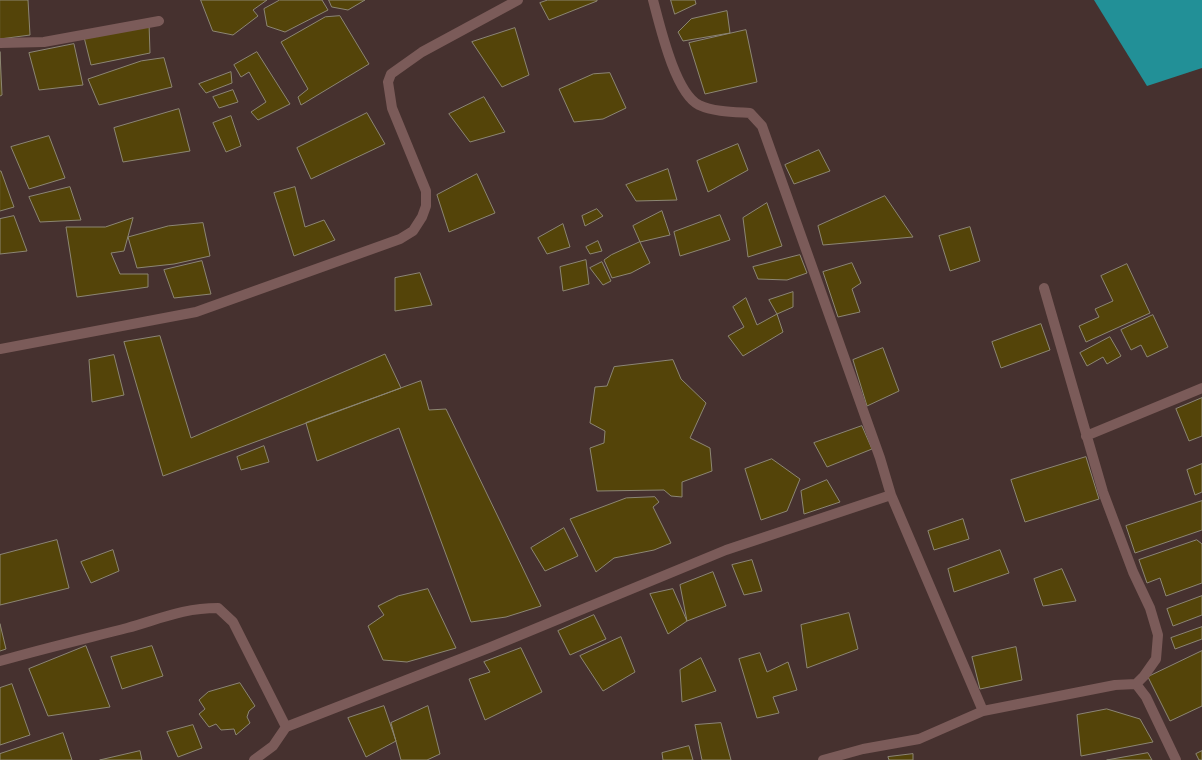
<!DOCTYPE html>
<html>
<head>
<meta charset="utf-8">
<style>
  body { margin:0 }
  canvas { display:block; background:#352f1f }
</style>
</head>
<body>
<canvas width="1202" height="760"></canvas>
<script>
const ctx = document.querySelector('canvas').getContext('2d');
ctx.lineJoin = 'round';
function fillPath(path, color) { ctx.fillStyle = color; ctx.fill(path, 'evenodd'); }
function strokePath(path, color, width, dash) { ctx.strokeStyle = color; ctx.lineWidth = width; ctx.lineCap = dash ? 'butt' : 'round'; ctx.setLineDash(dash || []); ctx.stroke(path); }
fillPath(new Path2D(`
  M 0,0 L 1202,0 L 1202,760 L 0,760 Z`), '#46312f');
fillPath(new Path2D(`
  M 1094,0 L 1202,0 L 1202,68 L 1147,86 Z`), '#229097');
const building = new Path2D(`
  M 0,0 L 28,0 L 30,35 L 0,39 Z
  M 201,0 L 267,0 L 253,10 L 258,16 L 233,35 L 213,31 Z
  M 280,0 L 322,0 L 328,10 L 285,32 L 267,26 L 264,9 Z
  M 329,0 L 365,0 L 348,10 L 332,7 Z
  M 548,0 L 597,0 L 597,1 L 549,20 L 540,3 Z
  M 671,0 L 695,0 L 696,4 L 675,14 Z
  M 727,11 L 730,33 L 683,41 L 678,32 L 691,19 Z
  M 340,16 L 369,64 L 301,105 L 298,97 L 308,89 L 281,42 L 325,17 Z
  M 149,23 L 150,53 L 91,65 L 84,37 Z
  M 515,28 L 529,75 L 502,87 L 472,42 Z
  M 746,30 L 757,82 L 705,94 L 689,43 Z
  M 74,44 L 83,85 L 39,90 L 29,53 Z
  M 0,52 L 2,95 L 0,96 Z
  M 257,52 L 290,104 L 258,120 L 251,112 L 266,102 L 249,72 L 241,77 L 234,65 Z
  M 164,58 L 172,87 L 99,105 L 88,79 L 141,61 Z
  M 231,72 L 232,83 L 206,93 L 199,84 Z
  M 610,73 L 626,108 L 603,119 L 574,122 L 559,89 L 593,74 Z
  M 233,90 L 238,102 L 219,108 L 213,97 Z
  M 484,97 L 505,132 L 470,142 L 449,114 Z
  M 179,109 L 190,151 L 123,162 L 114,128 Z
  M 367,113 L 385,144 L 311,179 L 297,148 Z
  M 231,116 L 241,146 L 226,152 L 213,123 Z
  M 49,136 L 65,178 L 29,189 L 11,147 Z
  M 738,144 L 748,170 L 708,192 L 697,161 Z
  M 819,150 L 830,171 L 794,184 L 785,165 Z
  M 668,169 L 677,200 L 636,201 L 626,185 Z
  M 0,171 L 1,171 L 14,207 L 0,211 Z
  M 477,174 L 495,213 L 449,232 L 437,195 Z
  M 70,187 L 81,220 L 40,222 L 29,197 Z
  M 295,187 L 305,227 L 324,220 L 335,240 L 294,256 L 274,193 Z
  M 885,196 L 913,237 L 823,245 L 818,226 Z
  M 767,203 L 782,246 L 748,257 L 743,218 Z
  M 597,209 L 603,216 L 585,226 L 582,216 Z
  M 662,211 L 670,235 L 640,242 L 633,226 Z
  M 720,215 L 730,240 L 680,256 L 674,232 Z
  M 14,216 L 27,251 L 0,254 L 0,219 Z
  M 133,218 L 124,251 L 111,253 L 120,274 L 148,274 L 148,287 L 77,297 L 66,227 L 105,227 Z
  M 203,223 L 210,256 L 174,264 L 137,268 L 128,237 L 168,226 Z
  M 563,224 L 570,247 L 547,254 L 538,238 Z
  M 970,227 L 980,261 L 950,271 L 939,236 Z
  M 598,241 L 602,251 L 590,254 L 586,247 Z
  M 640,242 L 650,263 L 631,273 L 612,278 L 604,260 L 611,255 Z
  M 800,255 L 807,273 L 787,280 L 758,279 L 753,267 Z
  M 586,260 L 589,284 L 563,291 L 560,267 Z
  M 202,261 L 211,294 L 174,298 L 164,270 Z
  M 602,262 L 611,281 L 603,285 L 590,268 Z
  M 852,263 L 861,283 L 852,289 L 860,312 L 838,317 L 823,272 Z
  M 1127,264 L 1150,313 L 1086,342 L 1079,326 L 1099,317 L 1095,309 L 1113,301 L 1101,276 Z
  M 420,273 L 432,305 L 395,311 L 395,278 Z
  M 793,292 L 793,307 L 777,314 L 769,300 Z
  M 746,298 L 757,325 L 777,314 L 783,332 L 743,356 L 728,336 L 744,327 L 733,307 Z
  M 1153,315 L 1168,347 L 1147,357 L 1141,345 L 1131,350 L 1121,330 Z
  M 1041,324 L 1050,350 L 1001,368 L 992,342 Z
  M 160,336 L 191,438 L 385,354 L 401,388 L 163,476 L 124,342 Z
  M 1110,337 L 1121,356 L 1107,364 L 1103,357 L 1087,366 L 1080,353 Z
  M 883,348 L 899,391 L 867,406 L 853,360 Z
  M 114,355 L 124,395 L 92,402 L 89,360 Z
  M 673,360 L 681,379 L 706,403 L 690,438 L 710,448 L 712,471 L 682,482 L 682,497 L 671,496 L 664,490 L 597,491 L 590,448 L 604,443 L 605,431 L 590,423 L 595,387 L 607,386 L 614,367 Z
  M 421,381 L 429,410 L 446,409 L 541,606 L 506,617 L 471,622 L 399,428 L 317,461 L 306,423 Z
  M 1202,398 L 1202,436 L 1189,441 L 1176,409 Z
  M 862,426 L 872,449 L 827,467 L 814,443 Z
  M 264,446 L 269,462 L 241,470 L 237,457 Z
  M 1086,457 L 1099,499 L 1025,522 L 1011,480 Z
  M 772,459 L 800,479 L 787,511 L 761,520 L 745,469 Z
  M 1202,464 L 1202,492 L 1195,495 L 1187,470 Z
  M 827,480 L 840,502 L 804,514 L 801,491 Z
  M 655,497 L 659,502 L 653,507 L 671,543 L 654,550 L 614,558 L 596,572 L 570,519 L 626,498 Z
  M 1202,501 L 1202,530 L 1135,553 L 1126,526 Z
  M 963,519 L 969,539 L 934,550 L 928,531 Z
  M 564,528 L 578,556 L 545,571 L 531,548 Z
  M 57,540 L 69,588 L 0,605 L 0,555 Z
  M 1197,540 L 1202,544 L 1202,583 L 1166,596 L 1160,578 L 1147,583 L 1139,560 Z
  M 113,550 L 119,571 L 91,583 L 81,562 Z
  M 1000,550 L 1009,573 L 954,592 L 948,569 Z
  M 752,560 L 762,591 L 744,595 L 732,565 Z
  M 1062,569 L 1076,601 L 1043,606 L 1034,579 Z
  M 713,572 L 726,606 L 687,621 L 680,585 Z
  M 428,589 L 456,648 L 407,662 L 383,660 L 368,626 L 384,615 L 378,606 L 398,596 Z
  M 673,589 L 687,621 L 668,634 L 650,594 Z
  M 1202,596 L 1202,615 L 1173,626 L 1167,609 Z
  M 849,613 L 858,649 L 807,668 L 801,625 Z
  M 594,615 L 606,639 L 570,655 L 558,631 Z
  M 0,624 L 6,649 L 0,651 Z
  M 1202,627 L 1202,639 L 1175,649 L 1171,638 Z
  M 621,637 L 635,672 L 603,691 L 580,656 Z
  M 86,646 L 110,707 L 48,716 L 29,669 Z
  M 152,646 L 163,676 L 122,689 L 111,657 Z
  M 1016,647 L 1022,680 L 980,689 L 972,657 Z
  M 521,648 L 542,692 L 485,720 L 469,679 L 490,672 L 484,662 Z
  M 1202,651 L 1202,706 L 1170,721 L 1148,677 Z
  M 760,653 L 767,672 L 788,662 L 797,690 L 773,697 L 779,713 L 757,718 L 739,659 Z
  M 701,658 L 716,691 L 682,702 L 680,670 Z
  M 240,683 L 255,706 L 249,711 L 247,717 L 250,723 L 236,735 L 234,729 L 221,730 L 216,724 L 209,727 L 199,714 L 205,709 L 199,700 L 208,692 Z
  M 12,684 L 30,735 L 0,745 L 0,688 Z
  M 384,706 L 396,741 L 366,757 L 348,718 Z
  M 428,706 L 440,754 L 427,760 L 401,760 L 391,723 Z
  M 1107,709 L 1140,719 L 1153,742 L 1081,756 L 1077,715 Z
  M 721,723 L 731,760 L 702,760 L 695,725 Z
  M 193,725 L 202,748 L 178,757 L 167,732 Z
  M 63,733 L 72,760 L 0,760 L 0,754 Z
  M 689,746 L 693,760 L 663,760 L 662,753 Z
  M 140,751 L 142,760 L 100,760 Z
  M 1202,751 L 1202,760 L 1199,760 L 1196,754 Z
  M 1148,753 L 1152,760 L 1107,760 Z
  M 913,754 L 913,760 L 889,760 L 888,757 Z`);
fillPath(building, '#544409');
strokePath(building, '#8c8673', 1);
strokePath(new Path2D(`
  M 653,0 C 660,26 675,93 699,105 C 714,112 734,112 750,113 L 762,126 L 880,458 L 891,495 L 983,711 L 1115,685 L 1136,684 L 1146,697 L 1176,760
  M 0,43 L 44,42 L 159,21
  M 1044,288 L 1103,492 L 1133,572 L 1150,608 L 1158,635 L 1156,659 L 1144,676 L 1136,684
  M 0,349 L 196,312 L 400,239 L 413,231 L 422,217 L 426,206 L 426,191 L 392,108 L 388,82 L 391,74 L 422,52 L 518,0
  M 1086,436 L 1202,388
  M 0,661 C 42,649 84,639 127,628 C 160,619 183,608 218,608 L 233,622 L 286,727
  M 254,760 L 273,746 L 286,727 L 491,647 L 726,550 L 891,495
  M 823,760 L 863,749 L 919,739 L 983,711`), '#7b5b59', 10);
</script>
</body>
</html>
